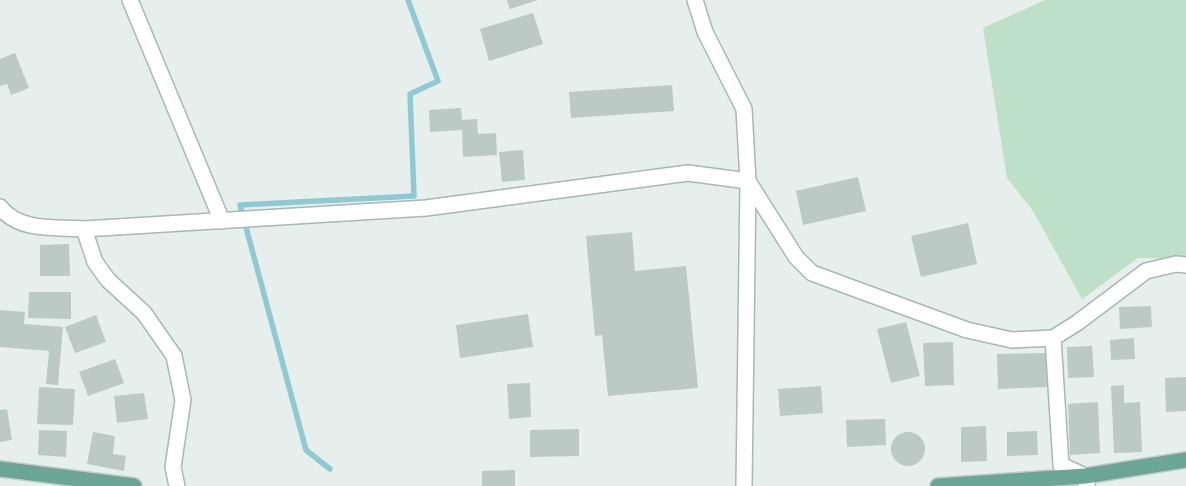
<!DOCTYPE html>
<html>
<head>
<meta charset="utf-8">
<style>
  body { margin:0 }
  canvas { display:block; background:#e6efeb }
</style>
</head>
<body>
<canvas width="1186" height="486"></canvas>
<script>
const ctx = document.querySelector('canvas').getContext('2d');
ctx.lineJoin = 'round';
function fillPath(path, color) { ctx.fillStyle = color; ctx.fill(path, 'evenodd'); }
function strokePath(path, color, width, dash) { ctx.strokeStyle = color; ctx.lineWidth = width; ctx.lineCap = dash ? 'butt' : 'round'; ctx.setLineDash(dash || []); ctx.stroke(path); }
fillPath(new Path2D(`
  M 1045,0 L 1186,0 L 1186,259 L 1138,258 L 1082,299 L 1033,211 L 1007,178 L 983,28 Z`), '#bfe0c8');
strokePath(new Path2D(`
  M 330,469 L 306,450 L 240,205 L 414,196 L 410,94 L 438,81 L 408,0`), '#8ec9d4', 5.5);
fillPath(new Path2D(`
  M 507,0 L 538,0 L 510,9 Z
  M 533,13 L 543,44 L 489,61 L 480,29 Z
  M 15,53 L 29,88 L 11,95 L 7,84 L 0,86 L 0,59 Z
  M 672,85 L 674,111 L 571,118 L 569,92 Z
  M 461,108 L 462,120 L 477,119 L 478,134 L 496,133 L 497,155 L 463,157 L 462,130 L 430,132 L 429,110 Z
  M 523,150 L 525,180 L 502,182 L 499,152 Z
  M 858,177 L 866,211 L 803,225 L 796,191 Z
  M 968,223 L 977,264 L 921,277 L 911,236 Z
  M 632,232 L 635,271 L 686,266 L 698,388 L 608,396 L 602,335 L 595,336 L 586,236 Z
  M 69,244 L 70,276 L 40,276 L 40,245 Z
  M 29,292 L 71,292 L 71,319 L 28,318 Z
  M 1151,306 L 1152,327 L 1120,329 L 1119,307 Z
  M 0,310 L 25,312 L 24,324 L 63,327 L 58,385 L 46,384 L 49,351 L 0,347 Z
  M 528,314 L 533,347 L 460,358 L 456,325 Z
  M 96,315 L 106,342 L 75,353 L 65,327 Z
  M 906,322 L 920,376 L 891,383 L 877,329 Z
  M 1134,338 L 1135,359 L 1111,360 L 1110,340 Z
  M 953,342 L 954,385 L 925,386 L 923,343 Z
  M 1092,346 L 1094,377 L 1068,378 L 1067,347 Z
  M 1046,353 L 1047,387 L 998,389 L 997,354 Z
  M 115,359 L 124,383 L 88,396 L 79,372 Z
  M 1186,377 L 1186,411 L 1166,412 L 1165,378 Z
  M 530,383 L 531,417 L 509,419 L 507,384 Z
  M 1124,385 L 1124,403 L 1140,402 L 1142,452 L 1114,453 L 1111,386 Z
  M 821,386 L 823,413 L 780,416 L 778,389 Z
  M 39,387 L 75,389 L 73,425 L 37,424 Z
  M 144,393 L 148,419 L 117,423 L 114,396 Z
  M 1098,402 L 1100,453 L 1070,455 L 1068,404 Z
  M 7,409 L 12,440 L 0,442 L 0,410 Z
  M 885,419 L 886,445 L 847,447 L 846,420 Z
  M 986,426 L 987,461 L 961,462 L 961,427 Z
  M 579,429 L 579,456 L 530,457 L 530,430 Z
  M 39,430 L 67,431 L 66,457 L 38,455 Z
  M 1037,431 L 1038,455 L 1007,456 L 1007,432 Z
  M891 449a17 17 0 1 1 34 0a17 17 0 1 1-34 0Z
  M 93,432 L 115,436 L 113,454 L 126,456 L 124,471 L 87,464 Z
  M 515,470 L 515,486 L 482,486 L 482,471 Z`), '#bbcac4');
const minor = new Path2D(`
  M 130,0 L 222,221
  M 0,207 C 19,232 56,227 84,229
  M 1053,338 L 1061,465 L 1085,476 L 1087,486
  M 177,486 L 173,467 L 183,400 L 174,356 L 144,313 L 108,280 L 95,262 L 84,229 L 426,208 L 688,173 L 748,181 L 796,257 L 812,273 L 967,330 L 1012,340 L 1053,338 L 1077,323 L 1146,271 L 1176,264 L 1186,265`);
const tertiary = new Path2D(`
  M 695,0 L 705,32 L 744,109 L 748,181 L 744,486`);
const primary = new Path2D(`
  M 0,469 L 134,486
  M 938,486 L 1085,476 L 1186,460`);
strokePath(minor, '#a8b8b2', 18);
strokePath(tertiary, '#a8b8b2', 18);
strokePath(primary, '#c2cac8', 18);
strokePath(minor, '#fff', 15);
strokePath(tertiary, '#fff', 15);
strokePath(primary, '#6aa596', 15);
</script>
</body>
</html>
